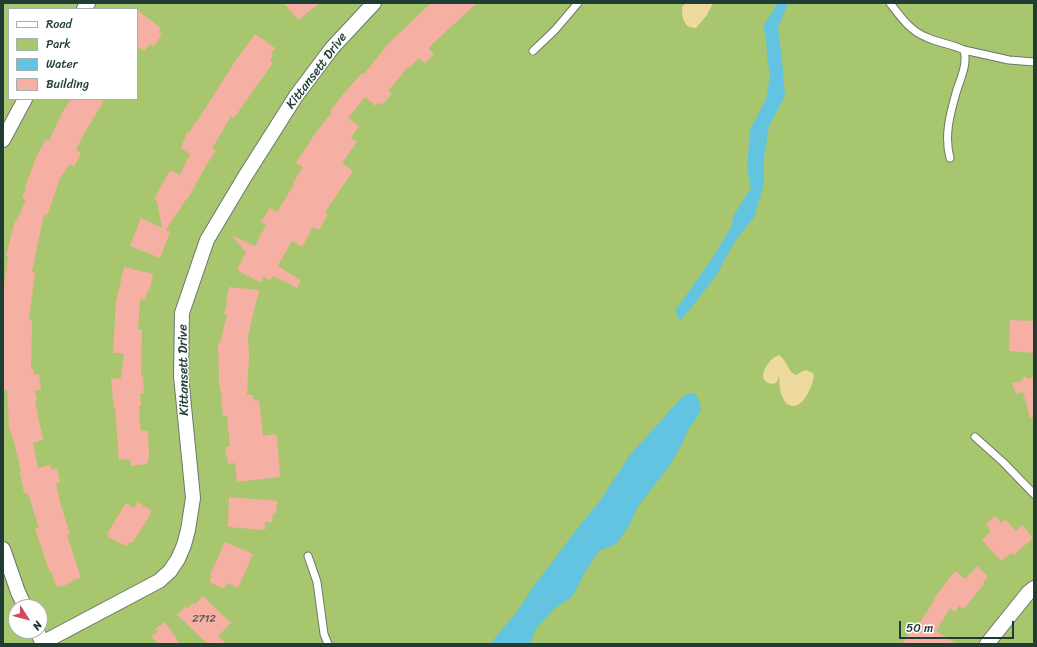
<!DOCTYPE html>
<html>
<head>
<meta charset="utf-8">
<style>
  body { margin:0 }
  #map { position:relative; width:1037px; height:647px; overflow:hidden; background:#f7e7d3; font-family:Sriracha,sans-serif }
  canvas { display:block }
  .frame { position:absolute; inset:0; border:4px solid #1f3d34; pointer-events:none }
  .legend { position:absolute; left:8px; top:8px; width:130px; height:92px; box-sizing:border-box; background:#fff; border:1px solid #a5b1ae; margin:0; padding:5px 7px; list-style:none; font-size:12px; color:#1f3d34 }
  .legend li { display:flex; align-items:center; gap:8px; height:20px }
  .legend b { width:20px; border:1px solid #a5b1ae }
  .north { position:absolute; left:8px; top:599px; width:40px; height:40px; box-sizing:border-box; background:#fff; border:1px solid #a5b1ae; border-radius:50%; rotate:126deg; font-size:11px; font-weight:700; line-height:16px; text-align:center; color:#1f3d34 }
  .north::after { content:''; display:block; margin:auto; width:14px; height:18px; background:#d1495b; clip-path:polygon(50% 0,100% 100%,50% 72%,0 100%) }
  .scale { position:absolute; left:899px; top:621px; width:115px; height:18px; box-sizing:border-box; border:2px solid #1f3d34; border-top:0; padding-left:5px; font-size:12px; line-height:14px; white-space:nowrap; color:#1f3d34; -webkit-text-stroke:3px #fff; paint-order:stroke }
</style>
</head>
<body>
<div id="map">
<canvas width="1037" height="647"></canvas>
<div class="frame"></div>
<ul class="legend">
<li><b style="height:5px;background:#fff"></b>Road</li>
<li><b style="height:11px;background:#a8c66d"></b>Park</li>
<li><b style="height:11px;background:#62c4e0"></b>Water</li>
<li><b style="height:11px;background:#f6b0a3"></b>Building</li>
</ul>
<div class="north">N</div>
<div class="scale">50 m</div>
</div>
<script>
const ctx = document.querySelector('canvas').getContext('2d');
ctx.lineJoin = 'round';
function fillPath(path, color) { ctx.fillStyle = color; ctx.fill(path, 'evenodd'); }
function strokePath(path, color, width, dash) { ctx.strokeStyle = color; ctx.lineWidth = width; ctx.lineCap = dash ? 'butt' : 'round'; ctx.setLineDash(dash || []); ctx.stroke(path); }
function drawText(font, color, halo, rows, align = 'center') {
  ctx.font = font + ' Sriracha,sans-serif'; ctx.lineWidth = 3; ctx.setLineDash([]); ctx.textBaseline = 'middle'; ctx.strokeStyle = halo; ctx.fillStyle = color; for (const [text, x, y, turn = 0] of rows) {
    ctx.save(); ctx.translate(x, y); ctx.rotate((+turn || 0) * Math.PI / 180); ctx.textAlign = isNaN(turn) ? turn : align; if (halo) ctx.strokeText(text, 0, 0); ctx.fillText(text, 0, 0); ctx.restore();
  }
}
fillPath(new Path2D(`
  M 3,3 L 1034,3 L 1034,644 L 3,644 ZM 9,9 L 137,9 L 137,99 L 9,99 ZM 16,607 L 40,607 L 40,631 L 16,631 Z`), '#a8c66d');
fillPath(new Path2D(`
  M 686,3 L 713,3 L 707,15 L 696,28 C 683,28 682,17 682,7 Z
  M 779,355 C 788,361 788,373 796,375 L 805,370 L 811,372 L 814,374 C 814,384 802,412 789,405 C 786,404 784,401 783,398 C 779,391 780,383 779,376 L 777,382 L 774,384 C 753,383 767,359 779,355 Z`), '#eeda9e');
fillPath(new Path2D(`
  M 776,3 L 788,3 L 778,28 L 782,59 L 785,96 L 769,126 L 764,158 L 764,184 L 754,217 L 735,241 L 717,274 L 696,302 L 680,321 L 675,311 L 713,257 L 731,227 L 734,215 L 751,188 L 747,169 L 750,130 L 766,99 L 770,76 L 767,57 L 766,37 L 763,26 L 775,8 Z
  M 695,393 L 699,401 L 701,411 L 688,430 L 681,446 L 669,466 L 637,508 L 629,526 L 616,544 L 599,551 L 585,572 L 572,597 L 555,608 L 536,628 L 530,644 L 490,644 L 516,613 L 533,587 L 554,560 L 573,534 L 599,502 L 630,455 L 684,395 Z`), '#62c4e0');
fillPath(new Path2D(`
  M 284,3 L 320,3 L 298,20 Z
  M 431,3 L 477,3 L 428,48 L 434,54 L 425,63 L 419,58 L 409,68 L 408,67 L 388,91 L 392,94 L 382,105 L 379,102 L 376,106 L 365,97 L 348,118 L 359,126 L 351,138 L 357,142 L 342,163 L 353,171 L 325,212 L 328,214 L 319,230 L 313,227 L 302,247 L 292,241 L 278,266 L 301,281 L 297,288 L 273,276 L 270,280 L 263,276 L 261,283 L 237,270 L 246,252 L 231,235 L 255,246 L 266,225 L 261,222 L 270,208 L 277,212 L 294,184 L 293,183 L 303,167 L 296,163 L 314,135 L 332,112 L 330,111 L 345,92 L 362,73 L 364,74 L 388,44 Z
  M 137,10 L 161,28 L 159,32 L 162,34 L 154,47 L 150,44 L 144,51 L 137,46 Z
  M 255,34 L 275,48 L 271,54 L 273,55 L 270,61 L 273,63 L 234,118 L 231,116 L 219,137 L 212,148 L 216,151 L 207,164 L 188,198 L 187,198 L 166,230 L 170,232 L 160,258 L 130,246 L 141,218 L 162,228 L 157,201 L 154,199 L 170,170 L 180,175 L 190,154 L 181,148 L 187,132 L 189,133 L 195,122 L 196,123 L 236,60 Z
  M 71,99 L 105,99 L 85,132 L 76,150 L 81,153 L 74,167 L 70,164 L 60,178 L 47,216 L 44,214 L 32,272 L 35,272 L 29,320 L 32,321 L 31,370 L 33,369 L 34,375 L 39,374 L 41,390 L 35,390 L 37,400 L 35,401 L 43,440 L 33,443 L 38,468 L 50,465 L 52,470 L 57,468 L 60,482 L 56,484 L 60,502 L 70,534 L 67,535 L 81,578 L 73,580 L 73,582 L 60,587 L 59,586 L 57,587 L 51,572 L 50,573 L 35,529 L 39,528 L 28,493 L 24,493 L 20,472 L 21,471 L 12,434 L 11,434 L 8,423 L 9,422 L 7,390 L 3,390 L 3,293 L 8,256 L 6,256 L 15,220 L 17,220 L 26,200 L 22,198 L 26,188 L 25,187 L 37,155 L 46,139 L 49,141 L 62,113 Z
  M 124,267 L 153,274 L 150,290 L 148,290 L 145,300 L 140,299 L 138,329 L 142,330 L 141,377 L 143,376 L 144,393 L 140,394 L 141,406 L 139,406 L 140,427 L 142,431 L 148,431 L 149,458 L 148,458 L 147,464 L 131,466 L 130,459 L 119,460 L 115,408 L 114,409 L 111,379 L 121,378 L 124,353 L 113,353 L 116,302 Z
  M 229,287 L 259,290 L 248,336 L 249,355 L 247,395 L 253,395 L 254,401 L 259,400 L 263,436 L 274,434 L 277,436 L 280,477 L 237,482 L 235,463 L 228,464 L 225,447 L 230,446 L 227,416 L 223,416 L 221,399 L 222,399 L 219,381 L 218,343 L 220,343 L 227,315 L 224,314 L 227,304 L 226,303 Z
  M 1010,320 L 1034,321 L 1034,353 L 1009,351 Z
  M 1024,376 L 1029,379 L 1034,377 L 1034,417 L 1030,418 L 1023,392 L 1016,394 L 1012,383 L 1022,381 Z
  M 229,497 L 277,501 L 276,514 L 273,513 L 272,522 L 265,522 L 265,530 L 228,527 Z
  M 138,502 L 152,511 L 148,516 L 149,517 L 132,543 L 130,542 L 126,546 L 108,537 L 109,535 L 107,534 L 126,503 L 134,508 Z
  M 995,516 L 1001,523 L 1005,519 L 1016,531 L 1022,525 L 1033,538 L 1014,555 L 1012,553 L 1001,561 L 982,540 L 991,531 L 986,524 Z
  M 225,542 L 253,554 L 238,588 L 227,583 L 224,589 L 209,582 L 212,576 L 210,575 Z
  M 977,566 L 988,576 L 983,583 L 984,584 L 964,609 L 959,606 L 955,612 L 950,608 L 936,631 L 957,644 L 902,644 L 916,622 L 919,624 L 935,599 L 934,598 L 955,571 L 965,579 Z
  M 203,596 L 231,623 L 218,636 L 226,644 L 208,644 L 177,615 L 186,606 L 188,608 L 192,603 L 194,605 Z
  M 165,622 L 168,626 L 180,644 L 158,644 L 151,636 L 158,632 L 155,629 Z`), '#f6b0a3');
const lane = new Path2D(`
  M 890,3 C 900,16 910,31 926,37 C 938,43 952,44 964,50 C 968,65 960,79 956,93 C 950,114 944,136 950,158
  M 964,50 L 1009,60 L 1034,62
  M 533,51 L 555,30 L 578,3
  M 975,437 L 1003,462 L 1034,494
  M 308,556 L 317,582 L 324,634 L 328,644`);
const street = new Path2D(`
  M 84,9 L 88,3
  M 3,140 L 25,99
  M 3,549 L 18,592 L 25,607
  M 37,631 L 43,644
  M 42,643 L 159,581 L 170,571 L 178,559 L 184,545 L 188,530 L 193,498 L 181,376 L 182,313 L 207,240 L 244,178 L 296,96 L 332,48 L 374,3
  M 987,644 L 1028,593 L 1034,588`);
strokePath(lane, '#6b786c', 9);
strokePath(street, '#6b786c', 16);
strokePath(lane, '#fff', 7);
strokePath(street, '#fff', 14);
drawText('11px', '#555a50', null, [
  ["2712",204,619]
]);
drawText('13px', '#1f3d34', '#fff', [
  ["Kittansett Drive",317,71,-53],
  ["Kittansett Drive",184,370,-91]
]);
</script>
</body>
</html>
